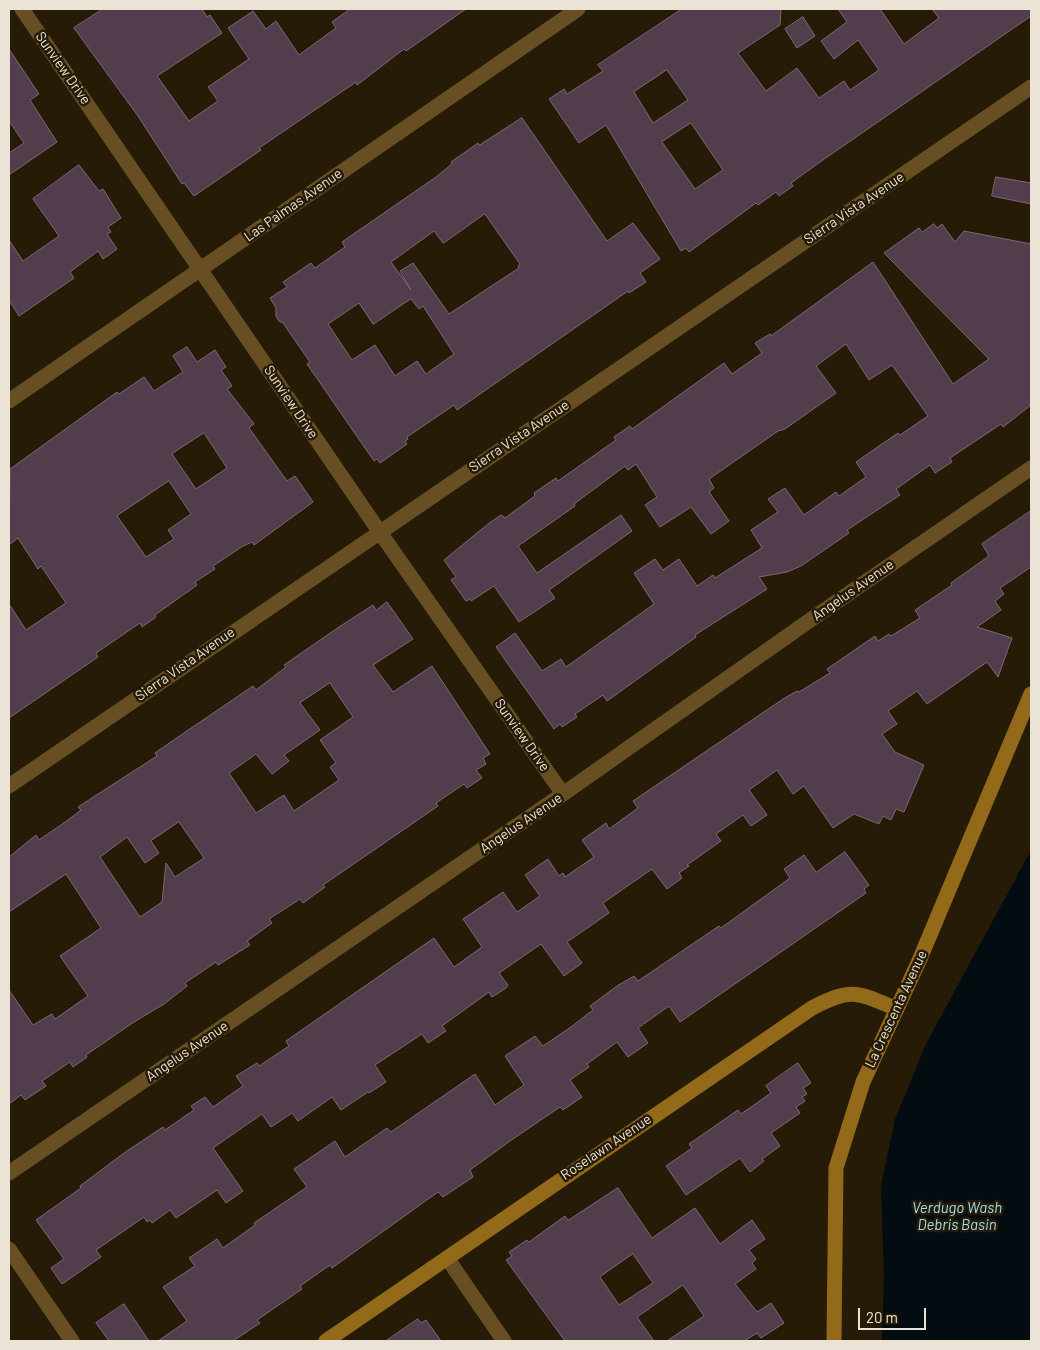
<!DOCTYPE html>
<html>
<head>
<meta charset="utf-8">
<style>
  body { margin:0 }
  #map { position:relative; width:1040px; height:1350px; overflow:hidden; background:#261b06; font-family:Barlow,sans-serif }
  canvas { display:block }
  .frame { position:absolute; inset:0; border:10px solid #ebe3d6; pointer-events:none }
  .scale { position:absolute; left:858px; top:1308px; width:68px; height:22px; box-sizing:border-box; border:2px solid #ebe3d6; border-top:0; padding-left:6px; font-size:15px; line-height:18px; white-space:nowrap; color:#ebe3d6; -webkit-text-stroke:4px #261b06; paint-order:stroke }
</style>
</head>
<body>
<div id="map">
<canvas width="1040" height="1350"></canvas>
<div class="frame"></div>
<div class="scale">20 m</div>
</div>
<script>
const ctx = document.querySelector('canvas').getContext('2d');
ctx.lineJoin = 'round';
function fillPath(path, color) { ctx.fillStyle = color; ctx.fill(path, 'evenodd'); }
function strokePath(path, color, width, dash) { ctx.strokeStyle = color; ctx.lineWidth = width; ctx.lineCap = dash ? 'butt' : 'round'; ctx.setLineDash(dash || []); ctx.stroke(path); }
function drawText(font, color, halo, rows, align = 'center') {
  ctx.font = font + ' Barlow,sans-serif'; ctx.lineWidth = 5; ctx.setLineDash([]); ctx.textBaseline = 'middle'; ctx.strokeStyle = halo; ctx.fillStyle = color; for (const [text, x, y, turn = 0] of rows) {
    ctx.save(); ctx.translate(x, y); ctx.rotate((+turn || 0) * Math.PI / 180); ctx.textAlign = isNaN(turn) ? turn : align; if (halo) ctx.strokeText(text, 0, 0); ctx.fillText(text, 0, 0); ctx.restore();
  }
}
fillPath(new Path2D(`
  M 1029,854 L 1031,856 L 1031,1341 L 882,1341 L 884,1278 L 881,1186 L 895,1119 L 926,1044 Z`), '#030c10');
const building = new Path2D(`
  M 103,9 L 202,9 L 207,17 L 210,15 L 222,33 L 157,76 L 189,121 L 218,101 L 208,87 L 249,59 L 228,28 L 253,11 L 266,29 L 276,21 L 299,55 L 336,28 L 332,22 L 350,9 L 466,9 L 406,51 L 404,49 L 357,85 L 356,82 L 259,148 L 261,150 L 194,196 L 184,183 L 182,184 L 138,116 L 74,28 Z
  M 682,9 L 781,9 L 780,25 L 738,53 L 766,91 L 797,68 L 819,98 L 844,81 L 850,90 L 879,70 L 858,40 L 834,59 L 821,41 L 847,22 L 838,9 L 880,9 L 904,44 L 939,18 L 932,9 L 1031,9 L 1031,16 L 820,162 L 791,183 L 793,186 L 779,196 L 776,192 L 758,205 L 756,203 L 689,252 L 686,248 L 681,251 L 606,125 L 579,143 L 549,99 L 564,89 L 567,94 L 603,71 L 598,65 ZM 667,70 L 688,100 L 653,123 L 634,92 ZM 691,123 L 723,170 L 695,189 L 662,142 Z
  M 803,17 L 815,36 L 797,48 L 785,29 Z
  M 9,49 L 39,94 L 30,100 L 57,142 L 9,175 L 9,153 L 24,143 L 9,121 Z
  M 522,118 L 607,241 L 633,223 L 660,259 L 640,273 L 646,282 L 629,293 L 628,291 L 457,410 L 454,405 L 407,437 L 408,439 L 405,441 L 407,444 L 380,463 L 377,459 L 374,461 L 307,364 L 310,362 L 283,323 L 279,321 L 276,316 L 276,308 L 270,298 L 287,287 L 283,282 L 311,263 L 315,268 L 345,247 L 342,242 L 436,177 L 452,164 L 451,162 L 478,143 L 479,145 ZM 485,214 L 520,264 L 518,266 L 519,268 L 449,314 L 413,263 L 400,271 L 411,290 L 391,262 L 434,231 L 443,243 ZM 411,299 L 419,309 L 423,306 L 454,354 L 426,374 L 417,361 L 395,376 L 375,345 L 352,360 L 328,324 L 359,303 L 373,324 Z
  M 79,165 L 99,191 L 103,189 L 121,218 L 108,227 L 111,232 L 107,234 L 117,249 L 103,259 L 98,251 L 70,272 L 74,278 L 19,316 L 9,300 L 9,240 L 23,261 L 59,236 L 33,199 Z
  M 996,177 L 1031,183 L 1031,204 L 992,196 Z
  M 934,224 L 937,228 L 942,224 L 955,242 L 964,231 L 1031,244 L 1031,405 L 1003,427 L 1001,424 L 950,458 L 952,462 L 935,473 L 930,465 L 896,489 L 900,495 L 847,530 L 849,533 L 801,566 L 787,572 L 759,577 L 767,589 L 695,635 L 696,637 L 607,701 L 603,695 L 575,714 L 577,717 L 562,727 L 560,724 L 554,729 L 496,647 L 515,633 L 542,671 L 561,659 L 566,667 L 654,604 L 634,573 L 655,559 L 663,570 L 679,559 L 697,586 L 713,575 L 715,578 L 762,548 L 751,530 L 778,512 L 768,499 L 785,488 L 804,515 L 836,492 L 839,496 L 866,477 L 856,462 L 898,433 L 900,435 L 928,416 L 892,365 L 869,380 L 846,344 L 816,366 L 836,393 L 785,429 L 778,431 L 709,479 L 714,488 L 709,492 L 729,521 L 711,534 L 691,507 L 660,527 L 645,505 L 657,497 L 636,464 L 628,470 L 625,466 L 574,504 L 575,506 L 518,546 L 537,573 L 621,515 L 632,531 L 549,590 L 555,598 L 519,622 L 494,586 L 471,601 L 470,599 L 466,601 L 451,580 L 456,577 L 444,560 L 488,524 L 501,515 L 505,518 L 535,496 L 534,493 L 556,478 L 558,481 L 616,440 L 614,437 L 630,426 L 632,429 L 724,363 L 732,374 L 762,353 L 755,343 L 770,334 L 771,336 L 873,262 L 953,384 L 989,359 L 884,253 L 919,228 L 922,232 Z
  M 187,347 L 197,362 L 215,350 L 226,367 L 221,370 L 232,386 L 227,389 L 254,424 L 249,428 L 287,481 L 295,476 L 313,502 L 254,545 L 252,542 L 243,546 L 213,566 L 215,569 L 195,582 L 197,585 L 155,615 L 156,617 L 142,627 L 140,623 L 96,653 L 98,657 L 9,718 L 9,604 L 26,630 L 66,603 L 41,566 L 38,569 L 18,538 L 9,545 L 10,469 L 117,392 L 119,394 L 144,377 L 154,391 L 183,372 L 173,356 ZM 204,433 L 227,468 L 196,489 L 172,454 ZM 169,481 L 191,514 L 168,530 L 174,539 L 146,557 L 117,516 Z
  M 1031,511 L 1031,567 L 1000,588 L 1004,594 L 995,601 L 1001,610 L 977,627 L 1012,638 L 998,677 L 987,662 L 927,704 L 917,691 L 888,711 L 897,724 L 882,734 L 895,752 L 924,765 L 904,812 L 896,809 L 891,820 L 883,816 L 879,824 L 854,814 L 833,828 L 804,786 L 793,794 L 777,770 L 749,790 L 767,815 L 751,826 L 743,815 L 716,834 L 721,841 L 687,865 L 689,866 L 679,873 L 682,878 L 667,889 L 652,869 L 603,903 L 609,913 L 567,942 L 582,963 L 564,976 L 541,944 L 499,973 L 508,985 L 506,988 L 492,997 L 489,992 L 442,1026 L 446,1031 L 428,1043 L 422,1034 L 375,1065 L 386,1082 L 369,1093 L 368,1092 L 341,1110 L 332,1097 L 298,1121 L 292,1113 L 271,1127 L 262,1114 L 213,1148 L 243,1191 L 226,1203 L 217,1190 L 176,1218 L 170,1210 L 152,1223 L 150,1220 L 147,1222 L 144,1217 L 96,1250 L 101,1257 L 62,1284 L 51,1268 L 64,1259 L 36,1220 L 81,1188 L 80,1186 L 124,1153 L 163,1127 L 165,1130 L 194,1110 L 191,1106 L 205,1097 L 213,1107 L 243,1086 L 236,1076 L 257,1063 L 259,1066 L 289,1046 L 286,1041 L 434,938 L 454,967 L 482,947 L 463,919 L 503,892 L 517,912 L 540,896 L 525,875 L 548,859 L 559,876 L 563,873 L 565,877 L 594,857 L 582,840 L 606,823 L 609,829 L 638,808 L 633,801 L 783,699 L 797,691 L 799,692 L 830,673 L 827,669 L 875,636 L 878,641 L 889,634 L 891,636 L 920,618 L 915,610 L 952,585 L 951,583 L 989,556 L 982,544 Z
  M 387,602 L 413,639 L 373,665 L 393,692 L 432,666 L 490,754 L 483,758 L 486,764 L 476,770 L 482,778 L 467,788 L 464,784 L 436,803 L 438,806 L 323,885 L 325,887 L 303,903 L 300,899 L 269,919 L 272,923 L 247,941 L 250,945 L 218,965 L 216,962 L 185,983 L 187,986 L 164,1004 L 134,1022 L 86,1055 L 87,1057 L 73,1067 L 70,1062 L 42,1081 L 46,1086 L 25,1100 L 21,1095 L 9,1104 L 9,990 L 33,1025 L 52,1014 L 55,1019 L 88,996 L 60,956 L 101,928 L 66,874 L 9,912 L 9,857 L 36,835 L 39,840 L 68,820 L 81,810 L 78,807 L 157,756 L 155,753 L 178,737 L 253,686 L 256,690 L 286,667 L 284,665 L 339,627 L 373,605 L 376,610 ZM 330,683 L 353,717 L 320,740 L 336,763 L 330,767 L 339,780 L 294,811 L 284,795 L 256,813 L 229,773 L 256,754 L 272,774 L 289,761 L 284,755 L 320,730 L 300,703 ZM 179,822 L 204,858 L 175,877 L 166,863 L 162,902 L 140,917 L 100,857 L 127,837 L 145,863 L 159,853 L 151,841 Z
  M 845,852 L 869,885 L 864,889 L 866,893 L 680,1022 L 669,1006 L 638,1028 L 648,1043 L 628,1057 L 617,1042 L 587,1064 L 589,1067 L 570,1080 L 582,1097 L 563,1110 L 560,1107 L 510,1141 L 470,1170 L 473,1177 L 443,1197 L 438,1192 L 332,1268 L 330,1265 L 300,1286 L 302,1289 L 257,1320 L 260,1323 L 233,1341 L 158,1341 L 187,1321 L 163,1287 L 195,1266 L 189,1258 L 217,1239 L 223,1248 L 255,1225 L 254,1223 L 307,1187 L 294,1169 L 335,1141 L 345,1157 L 387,1128 L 391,1132 L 475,1074 L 495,1105 L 524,1085 L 505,1056 L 535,1036 L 543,1046 L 571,1027 L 593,1010 L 590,1006 L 617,986 L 634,976 L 638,981 L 719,926 L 721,928 L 790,878 L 784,869 L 804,855 L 816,872 Z
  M 798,1063 L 811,1083 L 803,1088 L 807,1094 L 802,1097 L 805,1101 L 796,1107 L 800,1113 L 771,1133 L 780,1146 L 762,1159 L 764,1161 L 750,1172 L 740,1158 L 686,1195 L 666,1166 L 692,1148 L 689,1144 L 738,1110 L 741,1114 L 771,1093 L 766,1086 Z
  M 618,1188 L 652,1238 L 695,1208 L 720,1244 L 752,1220 L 765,1239 L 749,1250 L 756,1259 L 752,1263 L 756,1269 L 735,1284 L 757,1312 L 771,1303 L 784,1323 L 761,1338 L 757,1333 L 744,1341 L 667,1341 L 704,1316 L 683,1285 L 637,1317 L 654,1341 L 565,1341 L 506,1260 L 512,1256 L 509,1252 L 527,1240 L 529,1242 L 565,1216 L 568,1220 ZM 633,1254 L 653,1283 L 619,1305 L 600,1277 Z
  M 124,1304 L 149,1341 L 109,1341 L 96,1323 Z
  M 418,1319 L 421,1323 L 426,1320 L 441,1341 L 386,1341 Z`);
fillPath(building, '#523d4c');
strokePath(building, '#7e6777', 1);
strokePath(new Path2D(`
  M 22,9 L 379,531 L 563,794
  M 9,401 L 578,9
  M 9,786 L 1031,87
  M 9,1173 L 563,794 L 816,616 L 1031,468
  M 9,1249 L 72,1341
  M 447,1258 L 504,1341`), '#684e23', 15);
strokePath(new Path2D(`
  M 326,1341 L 812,1008 C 852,987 857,992 897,1009
  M 834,1341 L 836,1168 L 863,1082 L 919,961 L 1031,694`), '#93691a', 15);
drawText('14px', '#ebe3d6', '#261b06', [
  ["Sunview Drive",63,68,55],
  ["Las Palmas Avenue",293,205,-35],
  ["Sierra Vista Avenue",854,208,-34],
  ["Sunview Drive",291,402,56],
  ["Sierra Vista Avenue",519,436,-34],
  ["Angelus Avenue",853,590,-35],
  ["Sierra Vista Avenue",185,664,-35],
  ["Sunview Drive",522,735,55],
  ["Angelus Avenue",521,823,-34],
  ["La Crescenta Avenue",896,1009,-65],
  ["Angelus Avenue",187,1051,-34],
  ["Roselawn Avenue",606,1147,-34]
]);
drawText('italic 15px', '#9bdff5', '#261b06', [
  ["Verdugo Wash",957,1208],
  ["Debris Basin",957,1225]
]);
</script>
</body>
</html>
